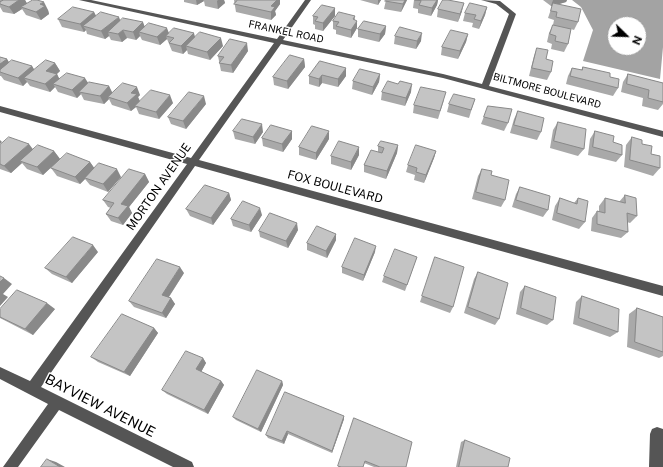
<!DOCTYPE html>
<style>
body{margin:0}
#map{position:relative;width:663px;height:467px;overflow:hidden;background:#fff;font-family:"Public Sans",sans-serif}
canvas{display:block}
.north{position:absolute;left:607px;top:16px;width:40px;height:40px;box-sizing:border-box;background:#fff;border:1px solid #999;border-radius:50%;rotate:113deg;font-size:11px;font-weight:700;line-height:16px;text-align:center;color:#000}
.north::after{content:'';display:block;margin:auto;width:14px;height:18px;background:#000;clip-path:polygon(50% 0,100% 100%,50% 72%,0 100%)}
</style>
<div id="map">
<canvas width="663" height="467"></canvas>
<div class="north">N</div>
</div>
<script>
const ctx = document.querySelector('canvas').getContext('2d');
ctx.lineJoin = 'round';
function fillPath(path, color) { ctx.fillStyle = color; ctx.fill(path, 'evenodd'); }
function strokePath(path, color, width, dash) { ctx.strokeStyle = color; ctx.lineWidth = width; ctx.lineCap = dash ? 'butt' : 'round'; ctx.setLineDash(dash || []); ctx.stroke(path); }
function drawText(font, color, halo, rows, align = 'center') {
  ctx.font = font + ' "Public Sans",sans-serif'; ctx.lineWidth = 3; ctx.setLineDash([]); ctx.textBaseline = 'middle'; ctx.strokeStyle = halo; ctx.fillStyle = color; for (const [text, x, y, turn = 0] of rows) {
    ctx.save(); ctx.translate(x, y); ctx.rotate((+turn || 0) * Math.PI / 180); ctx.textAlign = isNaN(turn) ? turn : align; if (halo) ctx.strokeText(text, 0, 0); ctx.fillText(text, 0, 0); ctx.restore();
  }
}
fillPath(new Path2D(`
 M572,0h91v47l-3,32 -77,-18 10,-31 -12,-23zM615,24h24v24h-24z`), '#a3a3a3');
fillPath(new Path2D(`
 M79,0h12l186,39 28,-39h6l-28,40 160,34 39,10 27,-70 -13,-10 -15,-4 19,1 16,13 -27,72 174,45v6l-220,-59 -162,-34 -82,116 464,126v10l-468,-130 -154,221 151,75 2,5h-21l-114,-57 -41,57h-15l45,-63 -48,-25v-12l30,14 157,-217 -187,-52v-6l191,52 83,-115z
 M657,427l6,2v38h-14l1,-33 2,-5z`), '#555');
fillPath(new Path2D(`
 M0,0h25l2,4 21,6 1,4 -8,6 -15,-5 -4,-6 -8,5 -11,-2 -3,-5z
 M184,0h40l1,3 -7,6 -13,-3 -1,-5 -7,4 -13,-3z
 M234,0h46v4l-5,7 1,4 -5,5 -35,-8z
 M360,0h21l-3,5z
 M386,0h21l-6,12 -17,-3z
 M414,0h24l-1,5 -6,11 -13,-3v-4l-5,-1z
 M543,0h24l-1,2 -8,2 20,18 -4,8 -3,-1 -3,15 -4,8 -13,-3 1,-5 -5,-2 2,-9 4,-8 1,-5 -6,-2 4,-12h-1z
 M487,7l-2,8 -6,14 -7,-2 1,-4 -10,-2 2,-8z
 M438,9l24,2 -4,11 -21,-5z
 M94,12l2,4 24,5 49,12 26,4 28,9 -13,14 -22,-6 -1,-4 -4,4 -11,-3 -5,-12 -7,6 -18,-5 -2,-4 -4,4 -9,-2 -5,4 -11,-2 -2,-4 -4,3 -18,-5 -1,-4 -2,2 -22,-5 -4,-8z
 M313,16h22l-12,15 -8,-2v-4l-2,-1z
 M355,16v4l2,8 -6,10 -15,-4v-4l-3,-1v-8z
 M386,26l-1,8 -6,8 -21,-5v-8z
 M468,34l-2,8 -8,17 -17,-4 1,-8z
 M395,36l26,5 -5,8 -22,-5z
 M537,48l9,11 5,13 -4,8 -18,-4 5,-20z
 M248,51l-15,22 -12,-2 -3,-15z
 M0,57l7,2 2,4 23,3 2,4 21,-7 5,8 -3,3 2,5 50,7 3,7 28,2 -2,2 2,4 33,2 -14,16 -20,-5 -3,-7 -5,4 -19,-6 -3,-6 -5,5 -20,-4 -3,-6 -4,4 -19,-6 -3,-5 -5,5 -20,-6 -3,-4 -4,4 -19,-6 -3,-4h-1z
 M304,59l1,8 -17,22 -14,-4 -1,-8z
 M320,61l26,15 -8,11 -16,-4 -3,4 -10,-3v-8z
 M583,67l35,21 -5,8 -47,-12 2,-8 4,-8 9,2z
 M380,74l-1,8 -7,13 -20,-6 1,-8z
 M628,74l35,9v21l-5,6 -16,-4 1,-8 -22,-6 2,-10z
 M398,84l13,8 -6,14 -24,-6 1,-8z
 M475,99l-6,19 -22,-6 2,-8z
 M444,100l-6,19 -25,-6 1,-8z
 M206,104l-20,25 -15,-5 -3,-7z
 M488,106l20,17 -4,8 -23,-7z
 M518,111l23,21 -4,8 -27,-7 4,-14z
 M558,122l26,27 -6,7 -28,-8 3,-18z
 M233,131l30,1 -8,12 -20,-5z
 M292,131v8l-9,13 -20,-6 -1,-8z
 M595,131l18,11 9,13 -6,7 -28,-7 2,-16z
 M632,137l10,7 9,10 9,14 -7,8 -29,-9 2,-22z
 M329,139l-13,21 -17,-5v-8z
 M0,145l33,5 21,1 6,8 -17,16 -16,-6 -5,-6 -11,10 -11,-4z
 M398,145l-1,8 -11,26 -22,-7v-7l14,-13v-6z
 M436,151l-2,7 -10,25 -10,-3 1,-5 -9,-3 2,-7z
 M359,155l-8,15 -20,-6v-8z
 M90,162l4,6 27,9 -13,15 -18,-7 -5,-6 -5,5 -23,-8 -6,-8z
 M482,169l9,6 14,25 -4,7 -29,-8 6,-23z
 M145,174l4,8 -20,25 3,6 -9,12 -12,-4 -5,-7 5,-6 -3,-1 -5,-7z
 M520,187l28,23 -5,7 -31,-10 4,-13z
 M229,193l2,7 -18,25 -23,-9 -4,-7z
 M625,195l12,21 -7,7 -3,-1 1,10 -7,6 -30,-7 1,-13 5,-7h2v-5l6,-8 14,4z
 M560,198l14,5 4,-5 7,24 -6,7 -27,-9 3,-14z
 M262,215l-11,17 -18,-6 -2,-7z
 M298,230l-10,18 -28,-11 -1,-6z
 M336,234v6l-9,18 -20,-8v-7z
 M98,252l-26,31 -20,-9 -7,-6z
 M375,252l-12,29 -21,-8v-6z
 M417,257l-12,34 -23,-9 2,-6z
 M435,257l18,50 -3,6 -30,-11z
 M478,272l21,47 -4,6 -31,-12 10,-34z
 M184,273l-15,24 2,1 4,6 -9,14 -32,-11 -5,-6z
 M525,286l28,34 -6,5 -31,-11 4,-22z
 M582,296l36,36 -8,5 -37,-13 3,-22z
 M637,308l26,9v39l-4,2 -32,-11 2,-33z
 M0,309h55l-22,26 -33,-17z
 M154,328l4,5 -28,43 -32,-14 -7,-5z
 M203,358l3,5 -5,9 20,9 3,4 -16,29 -41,-20 -5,-4z
 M282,381l1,4 -22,47 -25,-12 -3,-3z
 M344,416v3l-12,34 -44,-19 -4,10 -16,-6 -2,-3z
 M354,418l52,49h-32l-10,-4 -1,4h-25z
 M465,440l43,27h-52l5,-25z`), '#a9a9a9');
fillPath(new Path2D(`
 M19,0h6l3,5 -7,2 1,2 -8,5 -5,-7z
 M196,0h7l1,1 -7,4z
 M218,0h6l1,3 -7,6 -1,-8z
 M277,0h3v4l-5,7 1,4 -5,5v-14z
 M378,0h3l-3,5z
 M405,0h2l-6,12 2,-8z
 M437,0h1l-1,5 -6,11 1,-8z
 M553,0h14l-1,2 -13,4v-3l-1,3h-1z
 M44,2l4,8 1,4 -8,6 -5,-8 4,-8z
 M464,3l-2,8 -4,11 2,-8z
 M487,7l-2,8 -6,14 2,-8z
 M335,8v8l-12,15v-8z
 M94,12l4,8 -15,6 3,4 -2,2 -4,-8z
 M119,17l3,8 -14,7 1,4 -4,3 -4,-8z
 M357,21v7l-6,10v-8z
 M143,22l3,8 -7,2 1,4 -4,4 -3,-8z
 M386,26l-1,8 -6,8 1,-8z
 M167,28l3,8h-4l1,3 -7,6 -3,-8z
 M123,30l4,8 -5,4 -4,-8z
 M194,33l2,8 -10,5 1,4 -4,4 -2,-8z
 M422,33l-1,8 -5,8 1,-8z
 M468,34l-2,8 -8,17 2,-8z
 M221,38l2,8 -13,14 -3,-8z
 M247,43l1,8 -15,22 -2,-8z
 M7,59l5,8 -12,5v-8z
 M304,59l1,8 -17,22 -1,-8z
 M55,63l5,8 -9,8 -5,-8z
 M32,66l5,8 -13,4 3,4 -4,4 -5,-8z
 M346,68v8l-8,11v-8z
 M57,74l4,8 -8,2 2,3 -5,5 -5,-8z
 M380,74l-1,8 -7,13 1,-8z
 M322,75v8l-3,4v-8z
 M85,78l5,8 -11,6 2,2 -4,4 -5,-8z
 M412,84l-1,8 -6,14 1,-8z
 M109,86l4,8 -5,3 1,2 -5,5 -4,-8z
 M137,87l3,8 -2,2 2,5 -5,4 1,1 -5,4 -4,-8 4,-10z
 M170,95l3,8 -14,16 -3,-7z
 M204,96l2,8 -20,25 -3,-8z
 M262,124l1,8 -8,12 -2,-7z
 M292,131v8l-9,13 -1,-8z
 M329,131v8l-13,21v-7z
 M0,140l2,2 -2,2z
 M29,144l6,8 -15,9 2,2 -11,10 -7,-7z
 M398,145l-1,8 -11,26 1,-8z
 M359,147v8l-8,15v-8z
 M54,151l6,8 -17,16 -6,-8z
 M436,151l-2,7 -10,25 2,-8z
 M90,162l5,7 -10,9v1l-5,5 -5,-7z
 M117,169l4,8 -13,15 -5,-8z
 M145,174l4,8 -20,25 3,6 -9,12 -5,-7 3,-14z
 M229,193l2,7 -18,25 -2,-7z
 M260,208l2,7 -11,17 -2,-7z
 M297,223l1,7 -10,18 -2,-7z
 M336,234v6l-9,18 -1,-7z
 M93,245l5,7 -26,31 -6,-6z
 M376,246l-1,6 -12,29 1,-6z
 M180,267l4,6 -18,28 -4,-6z
 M4,278l8,6 -9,10 5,3 -8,9v-24z
 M171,298l4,6 -9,14 -4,-5z
 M47,303l8,6 -22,26 -8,-6z
 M154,328l4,5 -28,43 -6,-4z
 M203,358l3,5 -6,11 -4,-5z
 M221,381l3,4 -16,29 -4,-4z
 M282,381l1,4 -22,47 -3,-3z
 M344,416v3l-12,34v-2z
 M287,431l1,3 -4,10 -2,-3z
 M47,459l9,3 9,5h-5z`), '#898989');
const building = new Path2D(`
 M4,0h15l-10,7 -9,-3v-2z
 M33,0h4l7,2 -4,2 5,2 -9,6 -15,-5z
 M238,0h39l-6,6 4,1 -4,5 -37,-8z
 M386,0h19l-2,4 -18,-3z
 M415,0h22l-5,8 -13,-3 2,-4z
 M443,0h5l16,3 -4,11 -22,-5z
 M470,3l17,4 -6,14 -7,-2 2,-4 -11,-2z
 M553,3l28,6 -3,13 -22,-5 1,-5 -6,-1z
 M322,5l13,3 -12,15 -8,-2 3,-4 -5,-1z
 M73,7l21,5 -14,12 -22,-5z
 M101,12l18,5 -18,14 -18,-5z
 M339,12l16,4 -2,3 4,2 -6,9 -15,-4 3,-4 -6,-1z
 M123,18l20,4 -10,10 -10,-2 -5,4 -10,-2z
 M364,21l22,5 -6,8 -22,-5z
 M149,23l18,5 -10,9 -18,-5z
 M553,25l18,4 -3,15 -13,-3 1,-5 -6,-2z
 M400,27l22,6 -5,8 -22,-5z
 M174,28l20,5 -13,13 -12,-3 5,-5 -8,-2z
 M451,30l17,4 -8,17 -18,-4z
 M200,32l21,6 -14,14 -21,-6z
 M230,39l17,4 -16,22 -12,-2 5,-6 -6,-1z
 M537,48l11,2 -2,9 7,2 -2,11 -19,-4z
 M290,55l14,4 -17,22 -14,-4z
 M0,57l7,2 -7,5z
 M12,60l20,6 -14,12 -18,-6v-2z
 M46,60l9,3 -9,8 11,3 -12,10 -21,-6z
 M320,61l26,7 -8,11 -16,-4 -3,4 -10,-3z
 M583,67l27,6v4l9,2 -1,9 -48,-12 2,-8 10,2z
 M360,69l20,5 -7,13 -20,-6z
 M67,73l18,5 -13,12 -19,-6z
 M628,74l35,9v19l-15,-4 1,-8 -22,-6z
 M388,81l10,3 2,-3 12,3 -6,14 -24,-6z
 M89,82l20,4 -9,10 -21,-4z
 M123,83l14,4 -6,6 6,1 -10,9 -19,-6z
 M421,87l25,5 -6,19 -26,-6z
 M151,90l19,5 -14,17 -21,-6z
 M189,92l15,4 -21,25 -15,-4z
 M454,94l21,5 -4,11 -22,-6z
 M488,106l24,3 -4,14 -24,-6z
 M518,111l26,7 -3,14 -27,-7z
 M242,119l20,5 -9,13 -20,-6z
 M558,122l28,7 -2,20 -30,-8z
 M271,125l21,6 -10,13 -20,-6z
 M312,126l17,5 -13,22 -17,-6z
 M595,131l19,5 -1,6 9,3v10l-29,-8z
 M9,137l20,7 -25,22 -4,-2v-19z
 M632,137l10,3v4l10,2 -1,8 9,2v12l-30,-8z
 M339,141l20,6 -8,15 -20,-6z
 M381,141l17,4 -11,26 -23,-6 7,-15 11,3 2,-5 -6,-2z
 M38,145l16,6 -17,16 -17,-6z
 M416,145l20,6 -10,24 -10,-3 1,-4 -9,-3z
 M67,153l23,9 -15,15 -24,-9z
 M99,163l18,6 -14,15 -18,-6z
 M129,169l16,5 -24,30 7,2 -10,12 -12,-4 8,-11 -11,-3z
 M482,169l10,2 -1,4 18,5 -4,20 -29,-8z
 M205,185l24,8 -18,25 -25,-9z
 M520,187l30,9 -2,14 -32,-10z
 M625,195l11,3 1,18 -10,-3 1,19 -31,-8v-13l8,2v-15l20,5z
 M560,198l17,6 1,-6 10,3 -3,21 -28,-9z
 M243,201l17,7 -11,17 -18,-6z
 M270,213l27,10 -11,18 -27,-10z
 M317,226l19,8 -10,17 -19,-8z
 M73,237l20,8 -27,32 -21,-9z
 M355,238l21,8 -12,29 -22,-8z
 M395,249l22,8 -10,28 -23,-9z
 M435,257l29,10 -11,40 -31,-11z
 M157,259l23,8 -18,28 9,3 -9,15 -33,-12z
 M478,272l30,11 -9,36 -31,-12z
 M0,276l4,2 -4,4z
 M525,286l31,11 -3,23 -32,-12z
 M17,290l30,13 -22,26 -25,-12v-8z
 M582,296l37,13 -1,23 -39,-14z
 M637,308l26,9v35l-28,-10z
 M122,314l32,14 -30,44 -33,-15z
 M186,351l17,7 -7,11 25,12 -17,29 -42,-20z
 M257,370l25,11 -24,48 -25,-12z
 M285,392l59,24 -12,35 -45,-20 -5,10 -16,-6z
 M354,418l58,24 -6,25h-26l-15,-6 -2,6h-22l-3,-1z
 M465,440l45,18 -2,9h-49z
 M47,459l13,8h-19z`);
fillPath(building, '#c4c4c4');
strokePath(building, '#898989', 1);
drawText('10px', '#000', '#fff', [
 ["FRANKEL ROAD",286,32,12],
 ["BILTMORE BOULEVARD",547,91,15]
]);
drawText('12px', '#000', '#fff', [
 ["MORTON AVENUE",159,187,-55],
 ["FOX BOULEVARD",335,187,15]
]);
drawText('14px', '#000', '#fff', [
 ["BAYVIEW AVENUE",100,406,27]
]);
</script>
